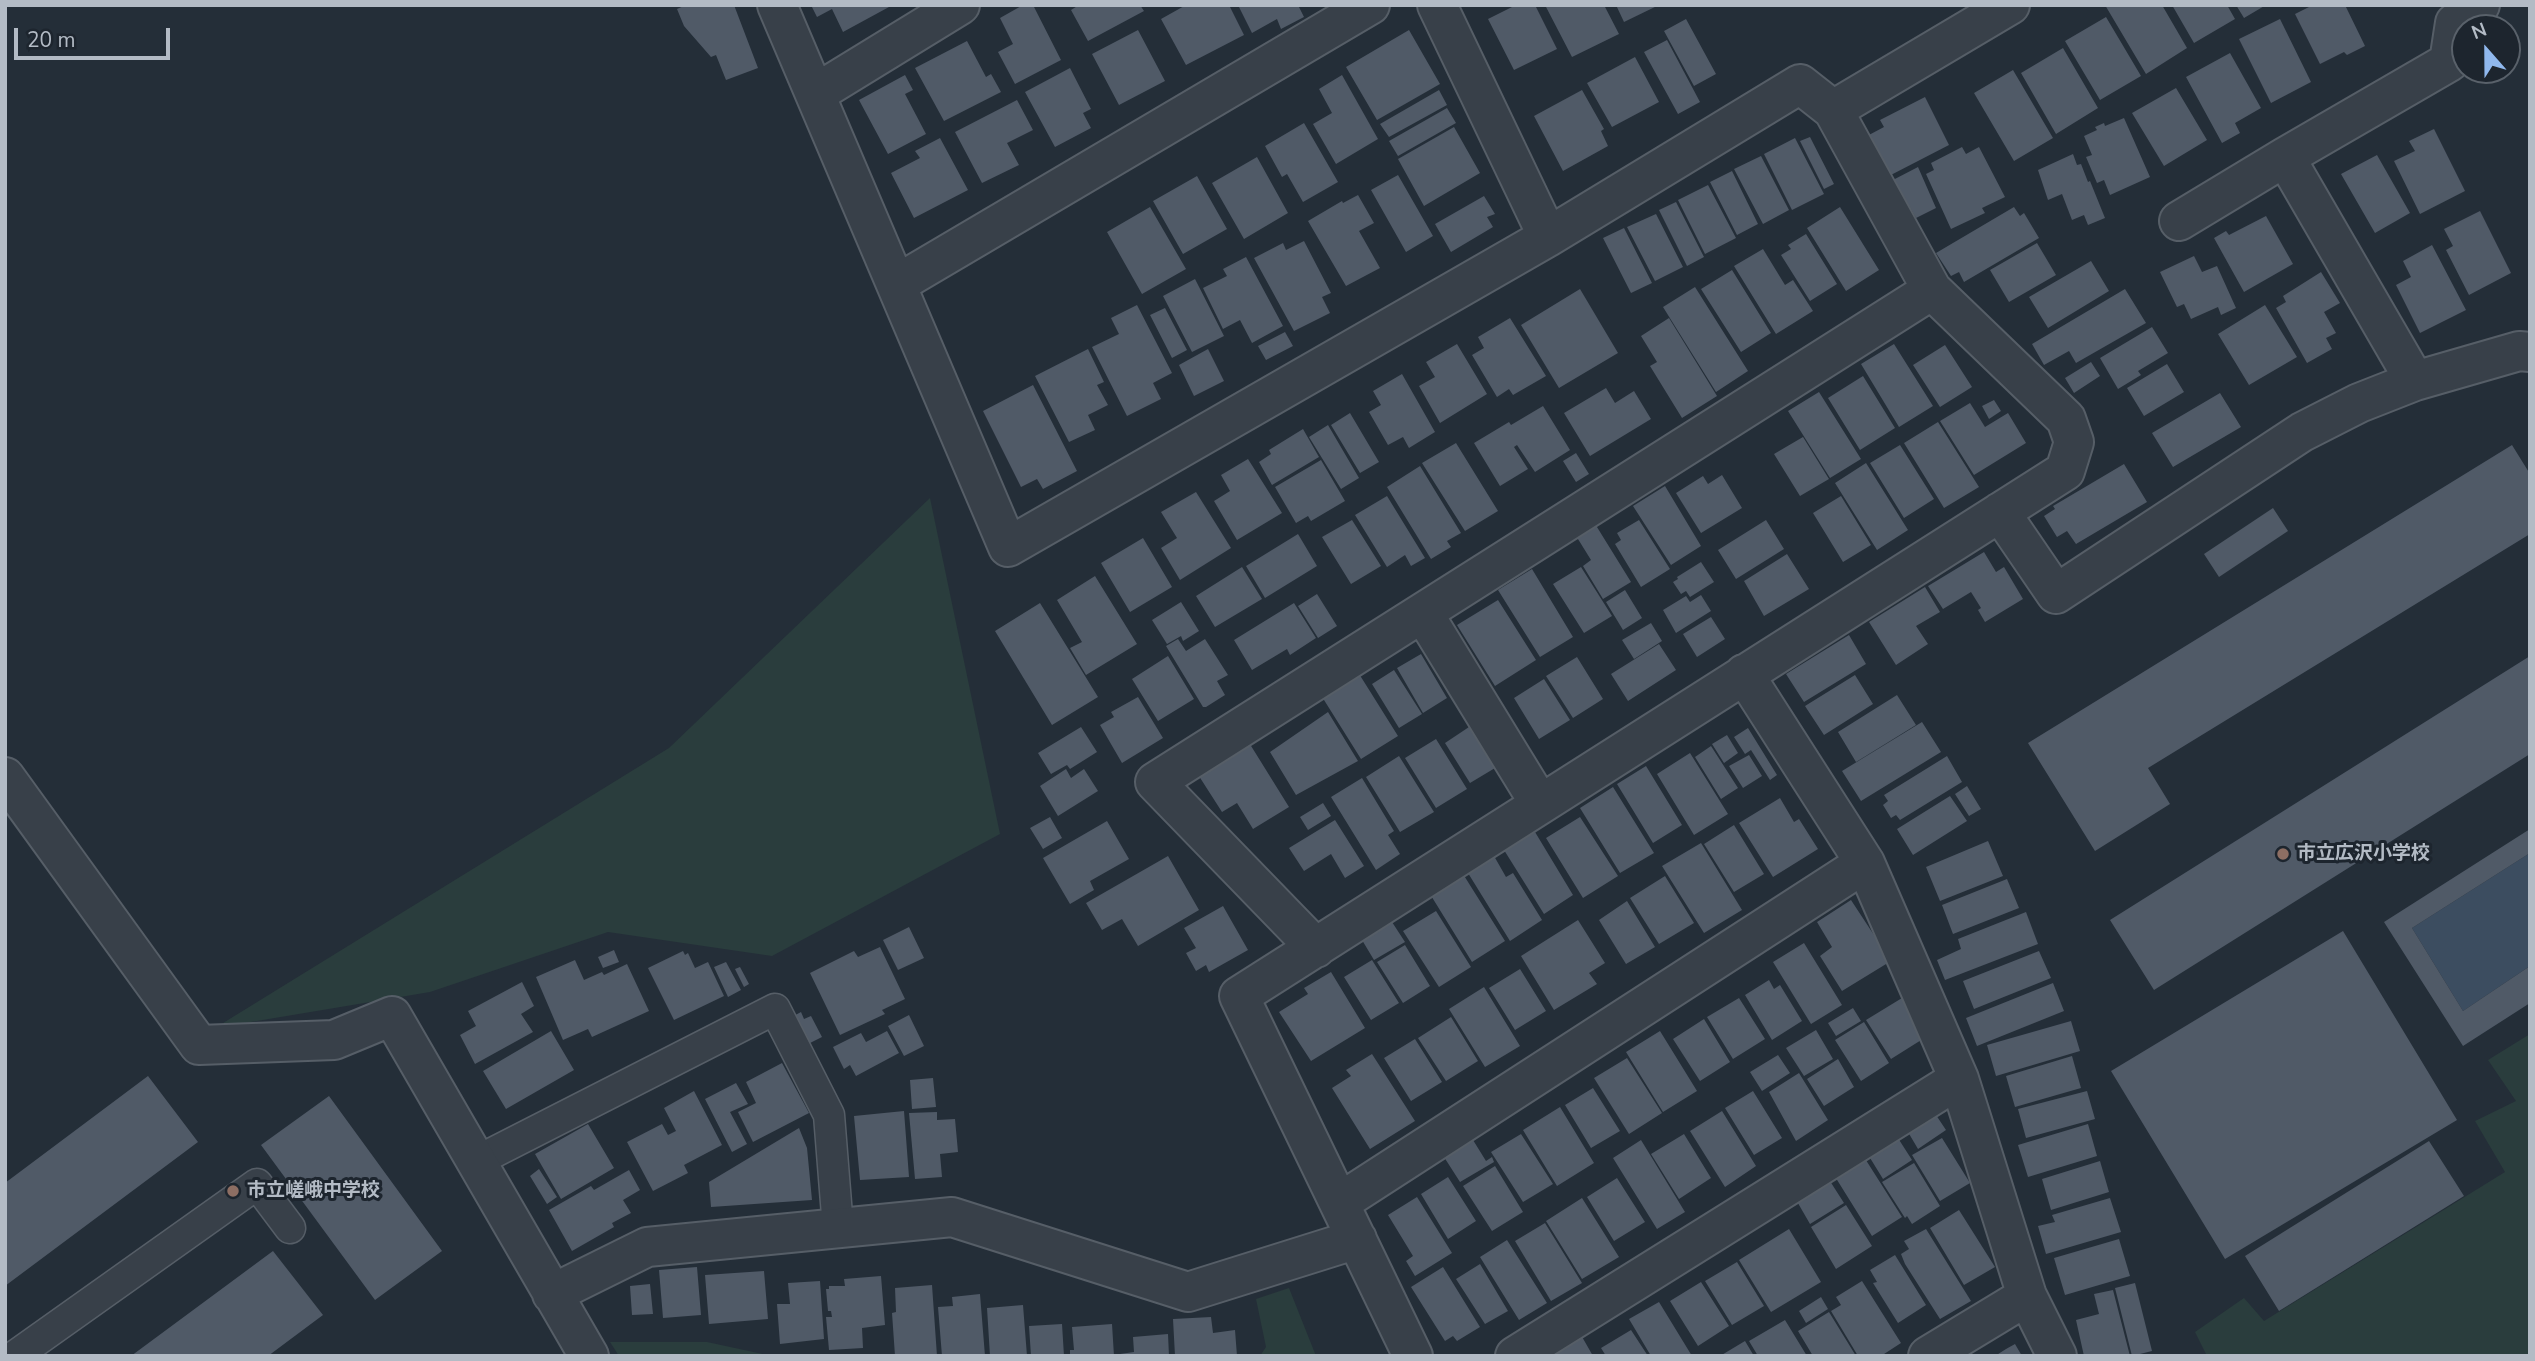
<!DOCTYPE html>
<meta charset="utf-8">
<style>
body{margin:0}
#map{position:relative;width:2535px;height:1361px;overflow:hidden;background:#242e38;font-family:"Nunito Sans",sans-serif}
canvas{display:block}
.frame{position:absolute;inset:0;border:7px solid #b3bbc5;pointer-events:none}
.north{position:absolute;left:2451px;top:14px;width:70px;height:70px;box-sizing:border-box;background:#1d252e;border:2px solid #59616a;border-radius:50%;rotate:339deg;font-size:19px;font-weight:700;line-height:28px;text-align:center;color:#b3bbc5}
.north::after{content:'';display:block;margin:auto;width:24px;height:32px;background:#90b8ed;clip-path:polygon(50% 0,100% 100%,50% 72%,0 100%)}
.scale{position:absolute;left:14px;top:28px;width:156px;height:32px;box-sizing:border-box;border:4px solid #b3bbc5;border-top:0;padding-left:9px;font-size:21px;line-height:24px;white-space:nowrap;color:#b3bbc5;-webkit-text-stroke:5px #1d252e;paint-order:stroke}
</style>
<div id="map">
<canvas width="2535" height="1361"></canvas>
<div class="frame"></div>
<div class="north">N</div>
<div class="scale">20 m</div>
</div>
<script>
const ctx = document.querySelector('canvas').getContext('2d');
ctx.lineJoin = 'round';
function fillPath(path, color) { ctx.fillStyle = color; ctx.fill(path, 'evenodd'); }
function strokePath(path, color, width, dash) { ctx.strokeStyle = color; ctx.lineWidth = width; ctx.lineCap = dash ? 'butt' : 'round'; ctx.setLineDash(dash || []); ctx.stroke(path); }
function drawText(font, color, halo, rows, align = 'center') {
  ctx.font = font + ' "Nunito Sans","Noto Sans JP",sans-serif'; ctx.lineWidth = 6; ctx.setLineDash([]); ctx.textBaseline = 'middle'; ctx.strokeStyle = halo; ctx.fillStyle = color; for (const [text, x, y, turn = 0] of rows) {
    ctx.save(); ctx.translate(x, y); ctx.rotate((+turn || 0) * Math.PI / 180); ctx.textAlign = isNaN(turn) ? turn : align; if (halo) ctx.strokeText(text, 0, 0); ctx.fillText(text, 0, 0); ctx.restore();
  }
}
fillPath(new Path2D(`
 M930,498l70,336 -228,122 -164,-24 -178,60 -215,36 454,-280z
 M2530,1034v322h-323l-12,-24 49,-34 20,23 241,-149 -30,-51 41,-20 -28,-41z
 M1289,1288l27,68h-56l6,-9 -10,-48z
 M610,1342h97l65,14h-153z`), '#2a3d3d');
fillPath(new Path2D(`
 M2530,853v113l-67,45 -51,-83z`), '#3c4d60');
fillPath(new Path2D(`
 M686,5h48l24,63 -32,12 -10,-25 -5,2 -27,-31 -7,-17z
 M811,5h77l1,2 -46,25 -11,-23 -15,8z
 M1023,5h10l28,55 -46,24 -17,-32 15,-8 -13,-26z
 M1079,5h61l4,6 -56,30 -17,-31z
 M1186,5h43l15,30 -58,30 -25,-46z
 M1238,5h60l6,12 -23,12 -4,-10 -25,14z
 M1516,5h19l22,44 -43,21 -26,-51z
 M1545,5h59l15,29 -47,23z
 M1616,5h43l-35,17z
 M2105,5h57l25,43 -41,26z
 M2172,5h55l8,14 -41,24z
 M2236,5h30l-22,13z
 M2313,5h32l20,41 -18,9 -3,-3 -24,12 -25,-50z
 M2106,17l35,59 -41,24 -35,-59z
 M1686,19l30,55 -22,12 -30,-55z
 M2280,19l31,63 -40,21 -32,-64z
 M1138,30l27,51 -46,24 -27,-51z
 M1409,30l31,54 -63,36 -31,-53z
 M1667,40l33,62 -22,12 -34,-62z
 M967,41l19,36 5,-3 10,18 -57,29 -29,-53z
 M2063,48l35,60 -42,26 -35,-61z
 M2230,53l31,55 -26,15 5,10 -18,10 -36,-66z
 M1635,57l24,45 -47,25 -25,-44z
 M1070,68l21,41 -8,4 8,15 -36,19 -30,-55z
 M2013,70l40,68 -39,23 -40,-68z
 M905,75l8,15 -8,4 21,40 -38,20 -29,-54z
 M1342,75l36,64 -42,25 -23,-40 19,-11 -13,-24z
 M2176,88l31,52 -43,26 -32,-53z
 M1439,90l8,15 -58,32 -9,-13z
 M1582,90l22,39 -3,2 7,15 -45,25 -29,-55z
 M1925,97l24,48 -62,32 -20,-41 17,-9 -4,-7z
 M1017,100l16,30 -26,13 12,22 -37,18 -27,-51z
 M1447,108l9,15 -58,33 -9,-15z
 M2124,118l26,59 -40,18 -6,-15 -7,3 -11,-26 6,-2 -8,-19 13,-6 -2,-3 9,-4 1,3z
 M1304,123l34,59 -35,20 -16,-28 -5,3 -17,-31z
 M1454,127l26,46 -56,33 -26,-47z
 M2434,129l31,62 -45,23 -26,-53 21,-10 -6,-10z
 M1810,137l24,47 -10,5 -24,-48z
 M940,138l28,52 -54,28 -23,-45 29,-15 -5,-7z
 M1795,138l29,56 -32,16 -28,-56z
 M1962,147l4,7 13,-7 26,50 -23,11 3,5 -34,16 -25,-55 8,-4 -3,-7z
 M2073,154l4,11 4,-1 7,18 2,-1 15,37 -17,7 -4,-10 -12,5 -10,-26 -14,6 -10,-30z
 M2377,155l33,58 -35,20 -34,-59z
 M1761,156l28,54 -26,14 -29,-55z
 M1257,157l31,56 -44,26 -32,-56z
 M1918,167l18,41 -20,10 -7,-12 -5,3 -13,-28z
 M1732,171l26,53 -21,11 -27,-53z
 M1398,175l35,61 -27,16 -35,-62z
 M1197,176l30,53 -44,25 -30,-53z
 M1708,185l28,53 -31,16 -27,-54z
 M1358,195l16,28 -15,8 21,37 -34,18 -38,-65 34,-20 1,2z
 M1484,196l11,18 -8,3 6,10 -42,25 -16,-28z
 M1676,202l28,55 -17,9 -28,-56z
 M1150,207l36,62 -44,25 -35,-62z
 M1840,207l39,63 -33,21 -39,-63z
 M2014,207l6,9 4,-3 15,25 -75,44 -5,-10 -8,4 -15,-23z
 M2480,211l31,62 -42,22 -23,-45 7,-4 -9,-17z
 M1656,214l27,53 -28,14 -28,-54z
 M2266,216l27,48 -49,28 -30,-54 12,-7 3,4z
 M1624,228l28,55 -21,10 -28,-55z
 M1806,234l31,50 -27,17 -29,-46 10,-6 -3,-4z
 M1304,241l27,52 -9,4 8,16 -36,18 -40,-73 29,-15 3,7z
 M2037,243l19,32 -47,27 -19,-32z
 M2432,245l34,65 -46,23 -24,-48 15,-8 -8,-16z
 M1763,249l22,36 8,-5 20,31 -37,23 -42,-68z
 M2194,256l8,16 15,-6 19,42 -15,7 -3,-8 -27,12 -7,-15 -7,3 -17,-35z
 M1246,257l37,69 -31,17 -12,-23 -17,9 -20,-41 24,-12 -4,-7z
 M2091,261l18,30 -61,37 -19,-31z
 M1732,270l39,63 -30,19 -40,-63z
 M2321,272l19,31 -16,9 12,21 -10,5 6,11 -25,14 -31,-55 10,-6 -3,-6z
 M1195,279l29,57 -32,16 -29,-56z
 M1695,287l53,84 -32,21 -53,-85z
 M1580,289l38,64 -59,35 -38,-63z
 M2125,289l21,34 -70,40 -7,-12 -25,14 -12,-21z
 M1137,305l35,68 -19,10 8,16 -34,17 -35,-69 27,-13 -8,-16z
 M2265,305l32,52 -48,28 -31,-51z
 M1165,308l22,42 -15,8 -22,-43z
 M1510,318l36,58 -33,19 -4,-6 -12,8 -25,-42 12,-7 -6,-11z
 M1669,318l48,78 -35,22 -32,-52 7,-4 -16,-26z
 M2152,327l16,26 -30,18 3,4 -23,14 -18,-31z
 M1285,332l8,14 -27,14 -8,-14z
 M1457,344l30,50 -47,29 -21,-37 16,-9 -9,-15z
 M1894,344l39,62 -34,21 -38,-63z
 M1945,345l27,42 -32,20 -27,-42z
 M1088,349l16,33 -7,3 11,20 -20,10 7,15 -26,12 -34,-66z
 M1208,349l16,32 -30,15 -15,-31z
 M2091,362l9,14 -26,17 -9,-15z
 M2167,364l17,28 -40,24 -17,-28z
 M1402,374l33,58 -26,16 -6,-11 -15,8 -19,-33 12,-7 -8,-14z
 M1863,376l32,52 -35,22 -32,-52z
 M1033,385l44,86 -34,18 -6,-10 -16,8 -38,-76z
 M1606,388l9,15 19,-12 17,28 -61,37 -26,-43z
 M1819,392l42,67 -31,19 -42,-67z
 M2220,393l21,34 -68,40 -21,-34z
 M1994,400l7,11 -12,8 -7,-13z
 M1970,403l15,24 23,-14 18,30 -52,32 -34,-54z
 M1543,406l27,44 -35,22 -18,-27 -3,2 14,22 -28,17 -26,-43 35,-21 2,3z
 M1350,413l29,49 -19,11 -29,-48z
 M1938,422l41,65 -35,21 -40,-65z
 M1328,425l31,53 -18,11 -32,-52z
 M1303,429l16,28 -47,28 -13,-23 12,-8 -2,-4z
 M1803,437l26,42 -29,17 -26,-42z
 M1456,443l42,68 -33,20 -43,-68z
 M1900,445l34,54 -30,19 -34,-55z
 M2512,445l18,29v60l-382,234 22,36 -75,47 -67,-108z
 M1576,453l13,21 -13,8 -13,-21z
 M1248,459l34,54 -45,27 -23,-39 16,-10 -9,-16z
 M1321,460l24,41 -34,20 -3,-5 -12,7 -21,-36z
 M1866,463l42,67 -31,20 -42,-67z
 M2124,464l23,38 -71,42 -9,-13 -10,6 -13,-21 11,-7 -2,-3z
 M1420,466l41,67 -14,8 4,6 -20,12 -44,-72z
 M1722,475l20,33 -41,25 -25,-40 27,-17 5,8z
 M1665,486l36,60 -30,19 -38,-59z
 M1196,492l35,56 -51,32 -19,-32 16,-10 -16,-26z
 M1387,496l38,62 -14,8 -6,-11 -18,12 -32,-52z
 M1841,496l30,49 -28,17 -30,-49z
 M2273,508l15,23 -69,46 -15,-23z
 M1592,519l39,63 -28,17 -20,-33 8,-6 -18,-29z
 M1352,520l29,46 -30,18 -29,-47z
 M1639,520l31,49 -29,18 -26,-43 6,-4 -4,-7z
 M1766,520l18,29 -48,30 -18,-29z
 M1298,534l19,32 -52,32 -19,-32z
 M1143,538l29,49 -42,25 -29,-49z
 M1984,552l12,20 8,-5 19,32 -38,23 -7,-12 3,-2 -10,-16 -28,17 -15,-23z
 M1787,554l22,35 -45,27 -20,-35z
 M1701,562l13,20 -24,15 -4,-6 -5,3 -8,-12 5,-3 -1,-2z
 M1242,567l20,32 -47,28 -19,-31z
 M1581,567l31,49 -28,17 -31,-49z
 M1532,569l41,68 -33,20 -42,-67z
 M1095,576l42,68 -51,31 -16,-27 12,-6 -25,-42z
 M1925,587l15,25 -24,14 12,18 -32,21 -27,-43z
 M1625,590l17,28 -19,12 -17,-28z
 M1317,594l20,32 -19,12 -20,-32z
 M1701,595l10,16 -35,22 -13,-23 23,-14 4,6z
 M1498,600l38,60 -41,26 -38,-61z
 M1181,602l18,29 -16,10 -2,-5 -14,8 -15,-24z
 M1040,603l58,94 -46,28 -57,-94z
 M1294,603l22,35 -26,17 -3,-6 -35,21 -18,-30z
 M1711,617l14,22 -28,18 -14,-23z
 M1651,623l11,18 -28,18 -12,-19z
 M1849,635l17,29 -62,38 -18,-28z
 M1178,639l8,12 19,-12 23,36 -11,6 8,14 -19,12h-3l-37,-61z
 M1659,644l17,26 -48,31 -17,-27z
 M1421,654l26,44 -24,15 -26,-45z
 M1168,656l26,43 -36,22 -26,-42z
 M2530,656v98l-376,236 -44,-70z
 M1577,657l26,42 -30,19 -27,-42z
 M1356,669l42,67 -37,23 -42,-67z
 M1394,670l28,44 -23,14 -27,-44z
 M1855,675l18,29 -49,31 -19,-29z
 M1544,679l26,41 -31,19 -25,-41z
 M1897,695l19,30 -60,37 -18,-30z
 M1138,697l25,41 -41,25 -22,-38 14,-8 -3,-5z
 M1328,712l30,49 -62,34 -26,-43z
 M1922,722l19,30 -80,49 -19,-30z
 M1081,727l16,25 -27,17 -3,-4 -16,9 -13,-21z
 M1469,727l26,41 -25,15 -25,-40z
 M1748,728l29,47 -7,5 -19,-30 -6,4 -11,-17z
 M1727,735l11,18 -14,10 -12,-19z
 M1436,739l31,50 -31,19 -31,-50z
 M1248,741l41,66 -36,22 -16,-26 -15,9 -25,-39z
 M1711,746l27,42 -17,11 -26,-42z
 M1690,753l38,61 -34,21 -37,-61z
 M1749,755l13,21 -19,12 -14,-22z
 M1399,756l35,56 -34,20 -34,-55z
 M1947,756l15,26 -62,38 -4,-5 -5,3 -8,-13 5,-4 -4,-6z
 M1646,766l36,59 -29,18 -36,-59z
 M1066,769l5,9 13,-9 14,22 -40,25 -18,-30z
 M1362,778l32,53 -6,4 12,19 -24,16 -45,-73z
 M1967,786l14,23 -12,7 -14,-22z
 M1613,787l41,66 -34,20 -40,-65z
 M1950,796l17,25 -54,34 -16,-26z
 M1780,798l14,24 5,-3 19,30 -45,28 -34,-54z
 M1323,803l8,13 -23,14 -8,-13z
 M1050,817l12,21 -19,11 -13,-21z
 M1580,817l38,59 -35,22 -37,-60z
 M1335,820l29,46 -19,12 -14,-24 -27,17 -15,-23z
 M1107,821l22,38 -39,22 4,9 -24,14 -27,-46z
 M1734,825l30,49 -30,18 -30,-48z
 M2530,829v24l-118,75 51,83 67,-45v37l-67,43 -79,-124z
 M1535,832l38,63 -29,19 -40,-64z
 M1988,841l15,35 -63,25 -14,-34z
 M1701,843l41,67 -38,23 -42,-67z
 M1168,856l31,54 -61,36 -16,-27 -20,11 -16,-27z
 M1494,856l12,21 7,-4 29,47 -32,21 -42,-68z
 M1463,874l42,67 -33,21 -42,-68z
 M1665,876l29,47 -35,21 -29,-46z
 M2007,879l12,29 -66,26 -11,-29z
 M1851,900l40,61 -49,30 -22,-35 12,-9 -15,-25z
 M1627,901l28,46 -29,17 -27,-44z
 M1223,906l25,44 -39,22 -3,-7 -10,6 -10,-18 10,-5 -12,-20z
 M1436,911l35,56 -32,20 -36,-56z
 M2026,912l12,32 -93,36 -8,-20 24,-11 -3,-10z
 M1578,920l27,43 -16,10 8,11 -43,26 -33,-54z
 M1392,922l13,20 -31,18 -12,-20z
 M909,927l15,31 -26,12 -15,-30z
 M2343,931l114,189 -232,139 -114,-188z
 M1804,943l38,62 -31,19 -38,-62z
 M1405,945l25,41 -27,17 -26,-41z
 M880,947l25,52 -23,11 3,4 -45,21 -30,-62 44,-22 4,6z
 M614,950l5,12 -16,6 -5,-11z
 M683,951l2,4 3,-2 7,15 13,-6 16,34 -50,24 -26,-52z
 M2039,951l12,27 -77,31 -11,-28z
 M575,960l9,20 18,-8 2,3 23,-11 22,47 -57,26 -4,-8 -25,11 -27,-63z
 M1372,960l27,43 -28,17 -27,-43z
 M726,962l15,28 -13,7 -14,-30z
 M740,967l9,17 -5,3 -9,-18z
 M1520,969l26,42 -31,19 -26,-42z
 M1331,972l34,56 -54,33 -32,-49 29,-18 -4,-6z
 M1769,980l5,9 6,-4 22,36 -30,19 -27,-45z
 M522,982l12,24 -13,8 12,18 -58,32 -15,-29 16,-9 -8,-15z
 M2053,983l11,28 -87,35 -11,-28z
 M1484,987l36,59 -35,21 -36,-58z
 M1739,998l26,41 -32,20 -26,-42z
 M1902,998l24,39 -35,22 -25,-39z
 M1853,1008l8,13 -25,15 -8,-13z
 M801,1012l3,7 7,-3 11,21 -20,10 -14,-28z
 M909,1015l15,31 -20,10 -16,-30z
 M1451,1017l27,44 -32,20 -28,-43z
 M1704,1019l26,43 -30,19 -27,-42z
 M2071,1021l9,30 -84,25 -9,-31z
 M1864,1022l25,41 -28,18 -26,-41z
 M1816,1030l17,29 -29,17 -18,-28z
 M551,1031l23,39 -68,39 -23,-38z
 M887,1031l12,22 -43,23 -6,-11 -6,4 -11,-22 28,-14 5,9z
 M1660,1031l37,60 -34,21 -37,-60z
 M1415,1039l27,43 -31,19 -27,-43z
 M1372,1054l43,67 -45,28 -38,-61 19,-12 -5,-6z
 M1778,1055l12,18 -28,18 -12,-19z
 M2072,1056l9,32 -66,19 -9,-31z
 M1627,1058l35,55 -33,21 -35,-56z
 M1838,1059l16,28 -30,19 -17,-27z
 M782,1063l27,50 -56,29 -15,-30 18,-9 -10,-21z
 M1799,1073l29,47 -32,21 -27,-49z
 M148,1076l50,66 -193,144v-103z
 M933,1078l3,29 -24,2 -2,-29z
 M736,1083l12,21 -18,8 17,32 -15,8 -27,-53z
 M1593,1088l27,43 -29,17 -26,-43z
 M694,1091l28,54 -38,20 4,8 -35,18 -26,-49 35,-18 6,11 8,-4 -12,-23z
 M1753,1091l29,47 -28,17 -29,-47z
 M2087,1091l8,28 -69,19 -8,-29z
 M329,1096l113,155 -67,49 -114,-155z
 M1560,1107l34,56 -37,23 -34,-56z
 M904,1111l5,66 -49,3 -6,-64z
 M1722,1111l34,55 -31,21 -35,-56z
 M937,1112v8l18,-1 3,33 -18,2 2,23 -27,2 -6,-66z
 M1936,1115l10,15 -28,19 -10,-17z
 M588,1124l26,44 -53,31 -26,-45z
 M2088,1124l9,32 -69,21 -10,-32z
 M799,1128l8,20 5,52 -101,7 -2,-25z
 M1521,1134l32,50 -30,18 -32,-50z
 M1684,1134l27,44 -32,21 -28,-45z
 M1896,1135l16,25 -29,19 -16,-26z
 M1942,1138l28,45 -30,18 -28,-46z
 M1473,1140l13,21 6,-4 2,5 -34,20 -16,-25z
 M1641,1140l44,72 -28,17 -44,-71z
 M2429,1141l35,55 -185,115 -34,-55z
 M1864,1157l38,60 -30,19 -38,-61z
 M2100,1161l9,31 -58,18 -9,-31z
 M1914,1163l26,43 -28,18 -5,-8 -2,2 -23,-36z
 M1495,1166l28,46 -31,19 -29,-45z
 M539,1169l18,28 -10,7 -17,-28z
 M629,1170l11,20 -17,10 8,13 -19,10 2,4 -42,24 -23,-41 42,-24 3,4z
 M1448,1177l28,44 -28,18 -27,-45z
 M1617,1178l28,44 -31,19 -27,-44z
 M1828,1178l16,25 -34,21 -15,-26z
 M1417,1197l35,56 -37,23 -9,-15 7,-5 -25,-41z
 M1582,1198l37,59 -37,22 -36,-58z
 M2110,1198l11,34 -75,22 -8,-28 17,-4 -3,-7z
 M1846,1205l26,41 -36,23 -25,-42z
 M1959,1210l36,57 -31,18 -34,-57z
 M1545,1223l37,60 -31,18 -36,-60z
 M1789,1229l32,53 -50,30 -32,-52z
 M1926,1229l45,72 -31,18 -35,-55 -4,-10 8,-5 -5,-8z
 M2119,1239l11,37 -65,19 -11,-37z
 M1507,1240l40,63 -28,17 -39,-63z
 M273,1251l50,64 -55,41h-137z
 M1895,1255l31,50 -28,18 -25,-40 4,-1 -7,-12z
 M1737,1262l27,44 -32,19 -27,-44z
 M1480,1264l28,47 -23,13 -29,-45z
 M697,1267l4,48 -38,3 -4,-48z
 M1443,1267l37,60 -23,14 -4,-5 -8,5 -34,-54z
 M764,1271l4,48 -59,5 -4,-49z
 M881,1276l4,49 -23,3 1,20 -34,2 -3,-33h6l-1,-6h-3l-2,-22h3v-3h16l-1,-7z
 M820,1281l4,58 -44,5 -3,-40h13l-2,-21z
 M1862,1281l39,62 -20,13h-23l-27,-45 10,-6 -5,-8z
 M1701,1282l28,44 -31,20 -28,-45z
 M2135,1283l17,68 -20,5 -17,-68z
 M650,1284l3,30 -21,1 -2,-29z
 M932,1285l5,71h-42l-3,-43 4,-1 -1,-24z
 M2113,1290l17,66h-46l-8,-36 23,-6 -5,-20z
 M980,1294l5,62h-43l-4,-49 15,-1 -1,-9z
 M1821,1297l7,12 -22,14 -7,-12z
 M1659,1302l33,54h-41l-22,-37z
 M1023,1305l4,51h-37l-3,-48z
 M1829,1312l27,44h-43l-15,-25z
 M1211,1317l2,16 22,-3 2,26h-62l-2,-37z
 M1785,1320l22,36h-49l-9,-15z
 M1062,1324l2,32h-33l-2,-30z
 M1112,1324l2,32h-44v-6h4l-2,-23z
 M1631,1330l17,26h-42l-5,-8z
 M1168,1334l1,22h-49v-2l14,-2 -1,-15z
 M1581,1335l12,21h-42z
 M1745,1341l9,15h-34z
 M2015,1344l7,12h-27l11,-7z`), '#505a67');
const lane = new Path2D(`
 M475,1162l300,-153 54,106 9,113
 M15,1356l242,-172 33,44`);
const street = new Path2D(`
 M777,5l231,542 540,-310 252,-153 33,26 99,180 134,129 8,23 -9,29 -826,525 174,360
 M1437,5l111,232
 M815,94l145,-89
 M1833,110l177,-105
 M2285,157l130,224
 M2179,221l106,-64 164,-95 6,-39 25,-18
 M897,284l473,-279
 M2000,512l56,82 246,-162 57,-29 56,-22 104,-30 11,1
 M1423,613l117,191
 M1744,674l121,189 94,216 68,217 30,60
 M5,777l194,268 135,-5 58,-24 197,340
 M1316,948l-161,-166 777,-492
 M1339,1203l526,-340
 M552,1294l95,-47 305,-30 236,75 169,-53
 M1515,1356l444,-277
 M1928,1356l99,-60`);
strokePath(lane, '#565e67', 33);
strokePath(street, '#565e67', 42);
strokePath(lane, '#384049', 30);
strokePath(street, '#384049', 38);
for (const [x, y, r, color] of [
 [2283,854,7,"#8d6e63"],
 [233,1191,7,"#8d6e63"]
]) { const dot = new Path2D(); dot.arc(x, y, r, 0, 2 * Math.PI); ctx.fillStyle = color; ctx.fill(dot); strokePath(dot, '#1d252e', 2.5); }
drawText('bold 19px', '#b3bbc5', '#1d252e', [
 ["市立広沢小学校",2297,854],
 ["市立嵯峨中学校",247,1191]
], 'left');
</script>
